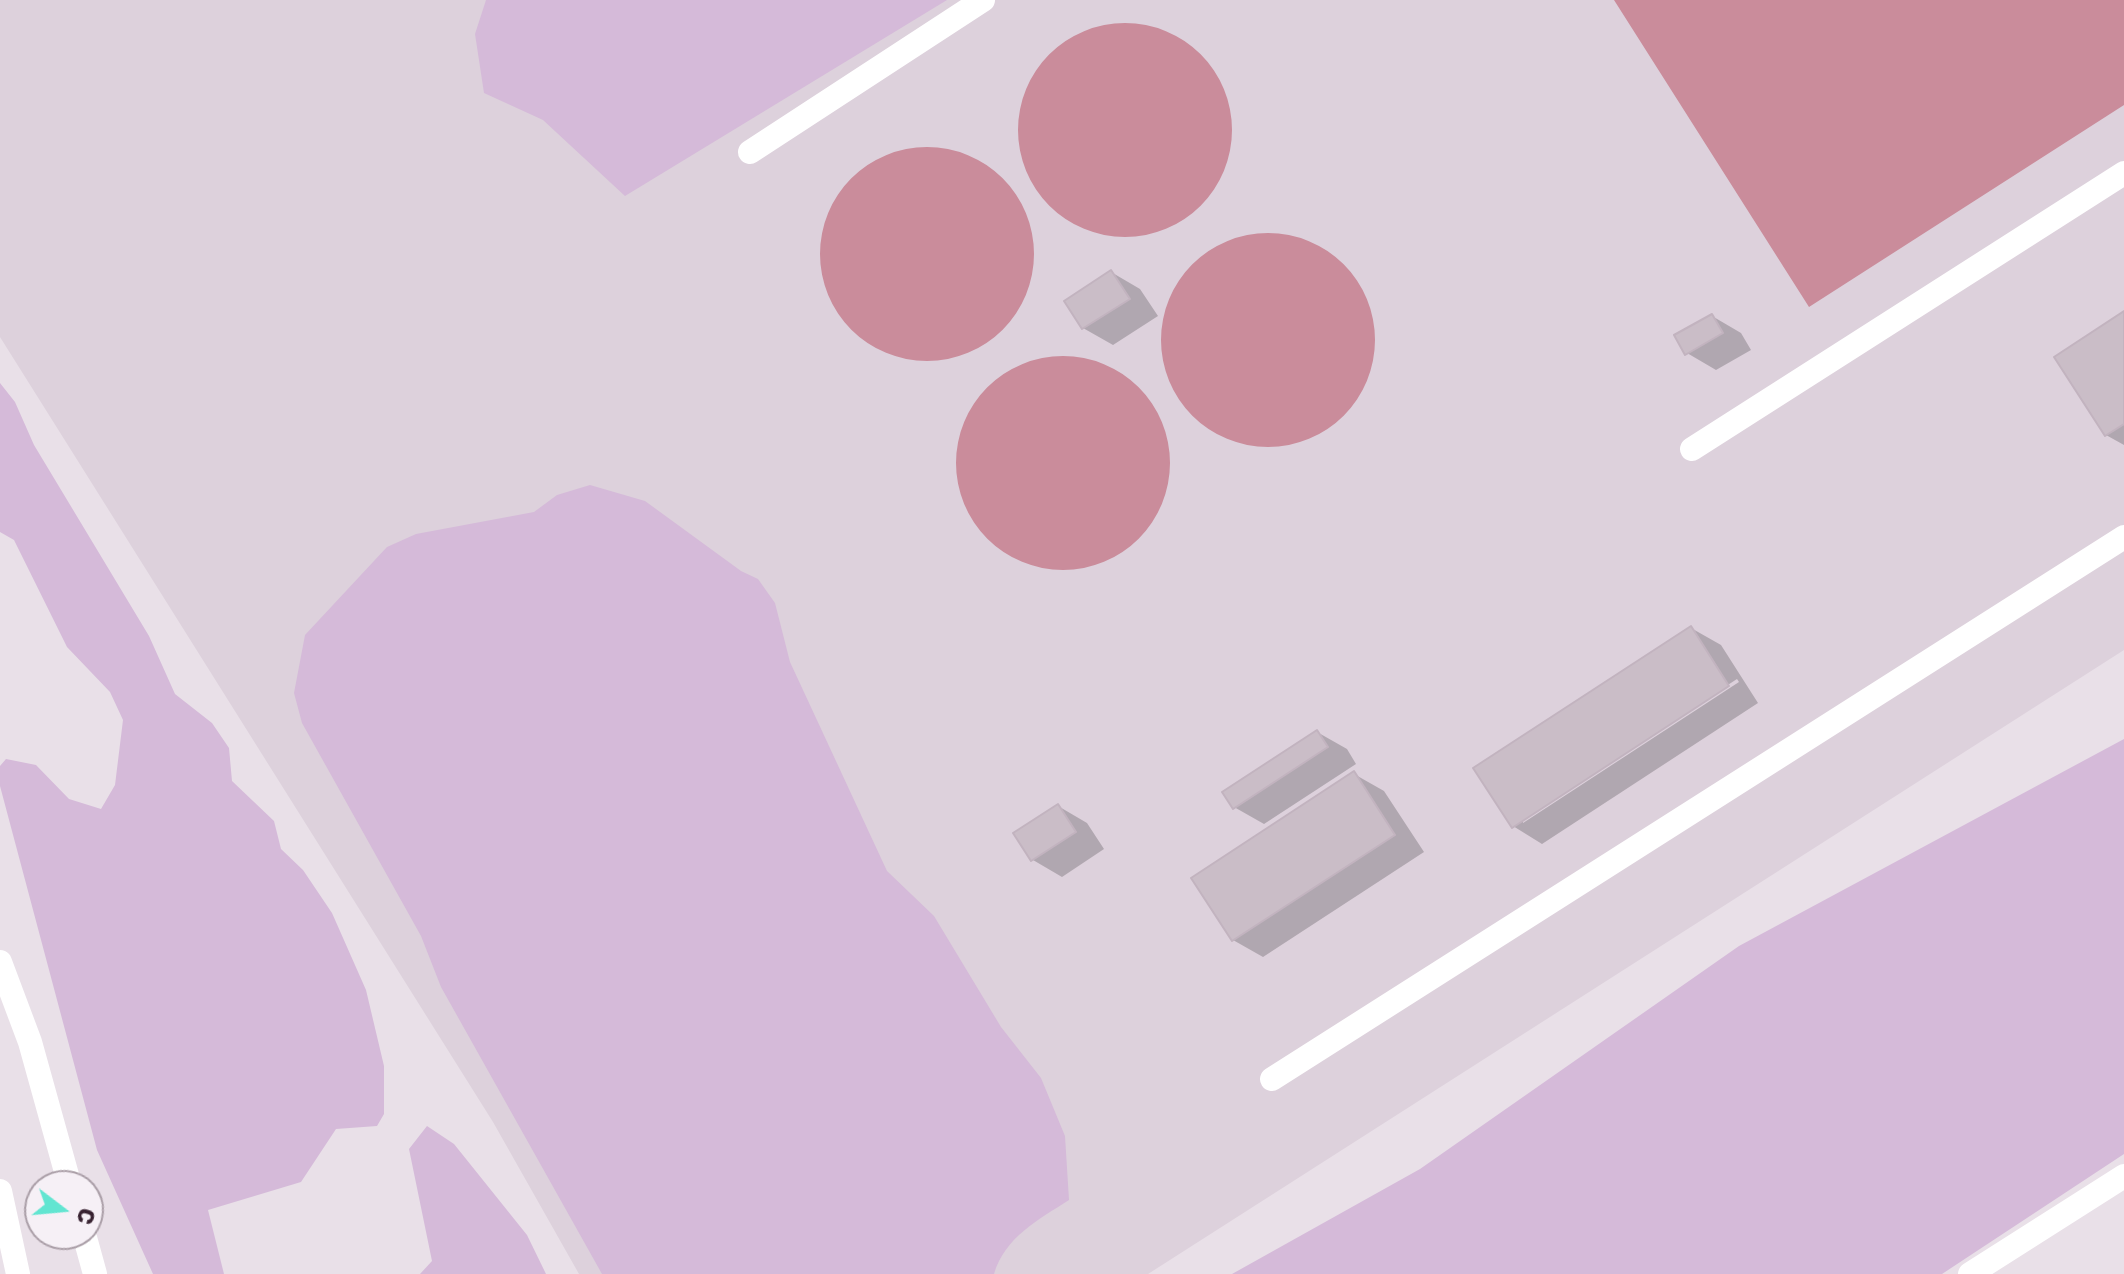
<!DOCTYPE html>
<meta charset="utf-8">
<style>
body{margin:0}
#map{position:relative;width:2124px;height:1274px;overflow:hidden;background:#e9e0e8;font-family:Rubik,sans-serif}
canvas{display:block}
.north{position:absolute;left:24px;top:1170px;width:80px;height:80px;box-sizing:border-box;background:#f6f0f6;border:2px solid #aa9ea7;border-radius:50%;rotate:106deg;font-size:22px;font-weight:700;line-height:32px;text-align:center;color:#382231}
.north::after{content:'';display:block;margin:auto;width:28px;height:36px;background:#62e5d1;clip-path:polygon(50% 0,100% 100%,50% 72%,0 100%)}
</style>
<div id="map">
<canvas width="2124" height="1274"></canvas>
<div class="north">С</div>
</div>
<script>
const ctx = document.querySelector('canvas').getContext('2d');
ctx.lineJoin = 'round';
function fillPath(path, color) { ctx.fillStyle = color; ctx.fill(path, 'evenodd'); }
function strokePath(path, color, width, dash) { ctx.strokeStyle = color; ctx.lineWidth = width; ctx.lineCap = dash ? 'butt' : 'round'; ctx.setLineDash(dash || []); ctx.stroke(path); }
fillPath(new Path2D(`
 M0,0h2124v650l-976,624h-569l-86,-152 -493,-785z`), '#ddd1dc');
fillPath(new Path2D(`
 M486,0h461l-322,196 -82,-76 -59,-27 -9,-59z
 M0,383l15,19 19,43 115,191 26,58 37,29 17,25 3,33 42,40 7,28 22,21 29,43 34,77 18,76v48l-7,12 -41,3 -35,53 -93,28 16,64h-71l-56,-124 -97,-364v-20l6,-7 30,6 33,34 32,10 14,-24 8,-65 -13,-28 -43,-45 -53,-107 -14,-8z
 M590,485l55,16 96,70 17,8 17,24 15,59 97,209 47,45 67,111 40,51 24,58 4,64c-31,20 -64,37 -75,74h-392l-161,-287 -20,-51 -119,-213 -8,-30 11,-58 82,-88 29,-13 118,-22 23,-17z
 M2124,739v415l-182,120h-710l188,-105 319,-223z
 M427,1126l27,18 73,91 19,39h-126l12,-13 -23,-112z`), '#d5bad9');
fillPath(new Path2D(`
 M1614,0h510v105l-315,202z
 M1018 130a107 107 0 1 1 214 0a107 107 0 1 1-214 0Z
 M820 254a107 107 0 1 1 214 0a107 107 0 1 1-214 0Z
 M1161 340a107 107 0 1 1 214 0a107 107 0 1 1-214 0Z
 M956 463a107 107 0 1 1 214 0a107 107 0 1 1-214 0Z`), '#ca8c9b');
fillPath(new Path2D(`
 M1111,272l29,17 18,27 -45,29 -30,-17z
 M2124,314v131l-18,-10z
 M1712,316l29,17 10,17 -35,20 -29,-17z
 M1691,628l30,17 37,58 -216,141 -29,-18zM1737,679l2,3 -216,141v-5z
 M1317,732l30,17 9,15 -92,60 -30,-17z
 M1354,774l30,17 40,61 -161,105 -30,-17z
 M1058,806l29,17 17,26 -42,28 -29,-17 -17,-26z`), '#0003');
const building = new Path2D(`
 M1111,270l19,29 -48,30 -18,-28z
 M2124,311v113l-19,12 -51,-79z
 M1712,314l11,19 -38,22 -11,-20z
 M1691,626l38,60 -217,142 -39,-60z
 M1317,730l11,17 -95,62 -11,-17z
 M1354,771l41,64 -163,106 -41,-63z
 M1058,804l18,28 -45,29 -18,-28z`);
fillPath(building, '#cabdc7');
strokePath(building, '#c2b3bf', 2);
strokePath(new Path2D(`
 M750,152l233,-152
 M1692,449l432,-276
 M0,962l30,80 40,144
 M1272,1079l852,-542
 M0,1191l18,83
 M84,1234l11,40
 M1970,1274l154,-98`), '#fff', 24);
</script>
